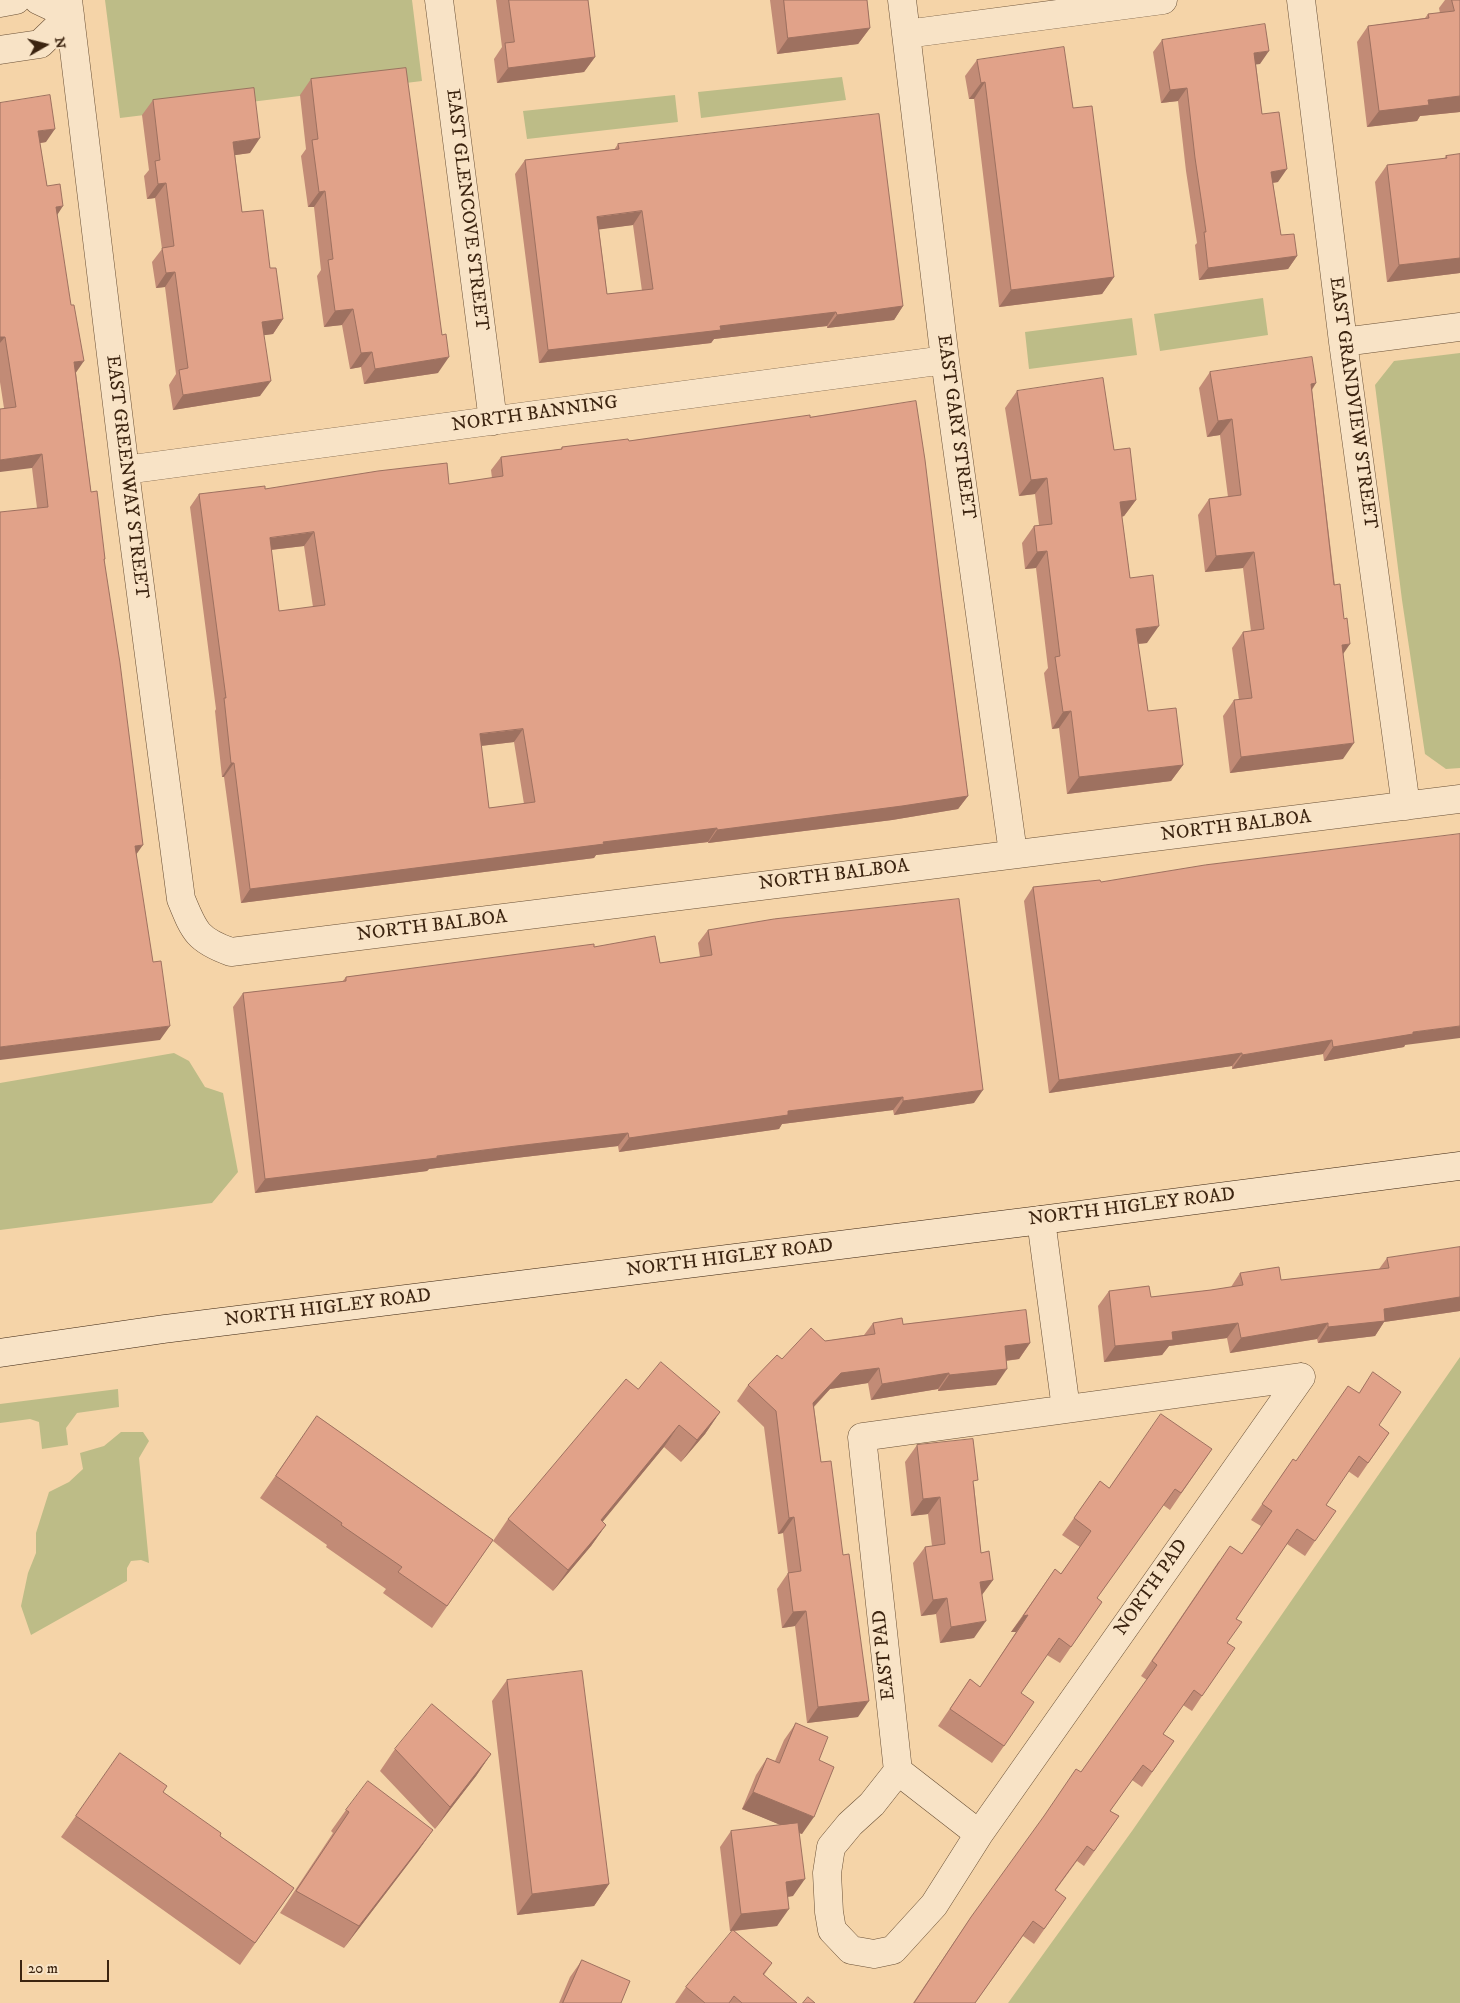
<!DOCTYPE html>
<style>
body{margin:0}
#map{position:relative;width:1460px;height:2003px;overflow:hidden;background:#f5d4a8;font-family:"IM FELL DW Pica",serif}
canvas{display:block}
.north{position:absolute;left:20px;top:20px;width:50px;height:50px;-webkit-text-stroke:4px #f8e3c6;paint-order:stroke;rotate:82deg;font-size:14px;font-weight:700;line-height:20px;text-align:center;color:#3c2410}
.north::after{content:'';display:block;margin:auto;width:18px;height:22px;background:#3c2410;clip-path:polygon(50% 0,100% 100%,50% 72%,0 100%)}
.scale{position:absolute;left:20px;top:1960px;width:89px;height:22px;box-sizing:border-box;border:2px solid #3c2410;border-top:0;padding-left:6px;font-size:15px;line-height:18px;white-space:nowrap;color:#3c2410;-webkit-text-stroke:4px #f8e3c6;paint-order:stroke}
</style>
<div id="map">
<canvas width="1460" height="2003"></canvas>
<div class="north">N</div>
<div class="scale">20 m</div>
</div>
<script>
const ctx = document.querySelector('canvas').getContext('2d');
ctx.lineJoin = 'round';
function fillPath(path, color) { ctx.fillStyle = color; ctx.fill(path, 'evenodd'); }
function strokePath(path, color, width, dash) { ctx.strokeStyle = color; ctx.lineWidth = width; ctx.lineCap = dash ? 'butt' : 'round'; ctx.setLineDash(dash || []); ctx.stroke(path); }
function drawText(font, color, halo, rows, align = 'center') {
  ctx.font = font + ' "IM FELL DW Pica",serif'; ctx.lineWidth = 5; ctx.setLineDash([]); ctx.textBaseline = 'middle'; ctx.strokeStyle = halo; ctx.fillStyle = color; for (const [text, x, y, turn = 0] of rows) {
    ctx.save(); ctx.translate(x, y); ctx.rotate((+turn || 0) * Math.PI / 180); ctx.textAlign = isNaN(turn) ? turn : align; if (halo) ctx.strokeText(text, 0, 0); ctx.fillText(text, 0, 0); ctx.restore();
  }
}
fillPath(new Path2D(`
 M105,0h307l10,81 -302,37z
 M842,77l4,23 -145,18 -3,-26z
 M675,95l3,27 -151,17 -4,-28z
 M1263,298l5,37 -108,16 -6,-37z
 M1132,318l5,37 -108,14 -4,-37z
 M1460,353v415l-14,1 -21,-15 -23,-154 -27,-215 19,-24z
 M174,1053l15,8 16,26 18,6 15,79 -26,31 -212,27v-147z
 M1460,1357v646h-452l124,-172z
 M118,1389l1,18 -42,6 -11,15 2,17 -26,4 -3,-27 -9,-3 -30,4v-19z
 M121,1432h22l6,9 -10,17 10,105 -8,-3 -10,1 -4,7v13l-96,54 -10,-29 7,-33 8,-20v-20l13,-41 20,-10 14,-13 -3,-16 24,-7z`), '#bdbc87');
const street = new Path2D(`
 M68,0l60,495 53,404c13,32 16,41 50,53l1229,-153
 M439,0l54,421
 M902,0l43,360 68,493
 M1301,0l42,342 63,464
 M0,3l16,-3
 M906,34l257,-34
 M0,50l40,-6 30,-29 -32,-15
 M1343,342l117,-15
 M125,470l820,-110
 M1041,1220l25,189
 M898,1771l-26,33 -22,20 -19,23 -4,26 2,39 3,18 19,20 23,4 19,-4 41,-45 45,-71 322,-457
 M979,1834l-81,-63 -36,-334 439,-60`);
const secondary = new Path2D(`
 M0,1353l164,-24 877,-109 419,-54`);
strokePath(street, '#6a5036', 29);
strokePath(secondary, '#3c2410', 29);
strokePath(street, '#f8e3c6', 28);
strokePath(secondary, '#f8e3c6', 28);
fillPath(new Path2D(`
 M496,0h92l7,57 -11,15 -87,11 -3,-24 8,-12z
 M770,0h97l3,28 -12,16 -81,10z
 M1445,0h15v112l-40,4 -3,5 -50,6 -10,-85 11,-16 57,-8 3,-4 12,-1 -1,-5z
 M1162,40l98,24h-4l6,50 16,68 -5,1 8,52 16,21 -9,13 -89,11 -4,-35 2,-2 -11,-72 -8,-70 -17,2 -8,-51z
 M977,60l96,48 41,169 -12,17 -103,13 -25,-208h-5l-4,-23z
 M311,79l127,294 -74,11 -3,-17 -11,2 -8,-44 -18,2 -7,-51 4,-6 -7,-63h-6l-7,-51 5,-7 -6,-54z
 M153,100l97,53 -15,2 7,57 28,56 13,51 -10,15 -9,1 -4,61 -87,14 -4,-25 7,-11 -11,-87 -9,1 -4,-26 10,-13 -7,-51 -8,1 -3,-23 5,-6 -7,-55z
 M0,103l46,39 -6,1 7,43 10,29 19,158 15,119 14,67 -1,2 32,293 24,186 -123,-532 -5,-40 -28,-60 -4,-26z
 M618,144l285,162 -9,14 -67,8v-2l-113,13 -3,4 -172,20 -24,-189 10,-14 89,-10zM633,225l9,66 -35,3 -8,-65z
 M1460,154v119l-73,9 -12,-100 12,-17 57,-6 2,-3z
 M1210,372l106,11 -4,7 31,264v105l-113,14 -7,-57 11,-16h5l-7,-52 11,-16 8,-1 -8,-63 -38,4 -7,-57 11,-16 19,-2 -8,-62 -13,2 -8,-49z
 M1017,391l97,59 22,50 -12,16 -2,1 8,61 17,65 -9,1 10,67 35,54 -12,16 -104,13 -8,-66 -7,1 -8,-56 4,-5 -12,-100 -11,1 -3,-26 12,-17 5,-1 -4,-31 -16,2 -14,-88z
 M810,417l131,174 27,205 -10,13 -66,11 -184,23v-1l-112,13 -2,3 -353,45 -17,-126h-2l-7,-66 1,-2 -26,-202 9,-13 66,-5 184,-5 43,-6 -1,-8 10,-13 60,-8 1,-2 67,-6zM304,546l9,61 -34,4 -8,-61zM514,742l10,62 -35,4 -8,-62z
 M1101,882l304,163 -1,2 -80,14 -1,-7 -91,15v-3l-183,27 -25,-192 9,-14z
 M708,930l266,173 -80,12 -1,-5 -111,14 -3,5 -160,23 -1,-6 -111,13 -78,10 -2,2 -172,22 -22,-186 10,-14 99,-11 4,-5 248,-30 66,16 40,-6 -2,-14z
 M1460,1247v64l-76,11 -9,14 -57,7 -1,-4 -87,14 -3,-15 -58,8 -7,9 -58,7 -6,-56 11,-15 42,6 60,-7 20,-3 9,-14 41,7 98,-11 8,-11z
 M873,1323l30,1 127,19 -11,16 -13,2 -10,24 -58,6v-2l-67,11 -3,-17 -38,6 -16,18 7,55 37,255 -51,6 -12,-97 -13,2 -5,-39 11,-16 -5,-40 -5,1 -14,-107 -27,-26 11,-16 34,-26 43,-18 39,-6z
 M638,1389l82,23 -15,22 -24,28 -17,-15 -62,74 4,4 -15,21 -38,45 -60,-50 15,-22z
 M317,1416l176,124 -61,88 -49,-35 3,-4 -60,-42 1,-2 -67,-47z
 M1379,1425l10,8 -31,45 -10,-7 -22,34 -11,36 -10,15 -18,-12 -51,75 -9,24 -25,53 -10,15 -9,-6 -20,29 11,7 -32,46 -10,-7 -22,31 9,5 -35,50 -7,-5 -22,30 11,7 -32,46 -11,-8 -48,67h-62l58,-86 110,-145 66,-92 -6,-4 78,-115 23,-7 19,-28 -10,-6 42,-61 3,2z
 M917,1445l57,40 7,68 12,27 -11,15 -8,43 -34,5 -4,-29 -15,2 -8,-53 12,-16 7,-1 -4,-32 -17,2 -6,-54z
 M1212,1449l-42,61 -7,-5 -66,93 5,4 -42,61 -13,-8 -26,38 -17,53 -12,17 -54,-37 32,-47 10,8 36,-55h-5l44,-63 6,5 19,-27 -18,-12 38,-54 9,7z
 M507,1680l102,204 -15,22 -77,9 -25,-214z
 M796,1723l23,37 -17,74 -3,-1 -6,63 -5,1 -11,29 -43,5 38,32 -8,12 33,28h-122l11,-16 47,-56h-3l-10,-84 11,-16 50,-6 -39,-16 14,-34 11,-17 8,3 9,-21z
 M395,1749l96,5 -15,22 -41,53 -55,-58z
 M120,1753l43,39 57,44 74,52 -54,77 -179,-128z
 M346,1810l87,20 -15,21 -74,97 -64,-35 53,-80 -2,-2z
 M582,1960l39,43h-62l11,-26z`), '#c28b76');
fillPath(new Path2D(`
 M870,28l-12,16 -81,10 11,-16z
 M1269,51l-9,13 -15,2 9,-13z
 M595,57l-11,15 -87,11 11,-15z
 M985,82l-11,17h-5l12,-16z
 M1187,88l-9,13 -17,2 9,-13z
 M1460,96v16l-40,4 -3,5 -50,6 12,-16 49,-11z
 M55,129l-9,13 -18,3 10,-14z
 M260,138l-10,15 -28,4 11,-15z
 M1287,169l-9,13 -16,2 9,-12z
 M166,183l-11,15 -8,1 11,-15z
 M325,191l-11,16h-6l11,-15z
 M63,206l-9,14 2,-13z
 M642,211l-9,14 -45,6 9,-14z
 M1297,256l-9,13 -89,11 9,-12z
 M1460,258v15l-73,9 12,-17z
 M175,272l-10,15 -9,1 10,-15z
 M1114,277l-12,17 -103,13 12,-17z
 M903,306l-9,14 -67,8 10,-13z
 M353,309l-11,16 -18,2 11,-16z
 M836,312l-9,14 -113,13 -3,4 -172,20 9,-13 172,-24z
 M283,319l-10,15 -22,3 11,-15z
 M0,337h5l-5,6z
 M372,352l-11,15 -11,2 11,-16z
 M449,357l-11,16 -74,11 11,-15z
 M84,361l-9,13 -1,-12z
 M271,381l-11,15 -87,14 10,-15z
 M1316,383l-11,16 6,-15z
 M1232,419l-12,16 -13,2 11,-16z
 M42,454l-10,14 -32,4v-12z
 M1047,478l-12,16 -16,2 12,-16z
 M1136,500l-12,16 -16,2 12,-16z
 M314,532l-10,14 -44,5 10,-13z
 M1047,551l-11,17 -11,1 12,-17z
 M1254,552l-11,16 -38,4 11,-16z
 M1159,626l-12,17 -23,2 12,-16z
 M1350,644l-11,16 3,-15z
 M1071,711l-12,17 -7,1 11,-17z
 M523,729l-9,13 -43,5 9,-13z
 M1354,743l-11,16 -113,14 11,-16z
 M231,763h3l-10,14h-2z
 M1183,765l-12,16 -104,13 12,-17z
 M968,796l-10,13 -66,11 -184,23 9,-13z
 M717,828l-9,14 -112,13 -2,3 -353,45 9,-14 353,-47z
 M143,845l-10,14 2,-13z
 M170,1026l-10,14 -160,20v-13z
 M1460,1026v12l-55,7 -1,2 -80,14 9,-14 80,-15z
 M1332,1040l-9,14 -91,15 10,-14z
 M1242,1053l-10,13 -183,27 10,-13z
 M983,1090l-9,13 -80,12 9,-14z
 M903,1097l-10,13 -111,14 -3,5 -160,23 10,-14 159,-27z
 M628,1133l-10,13 -111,13 -78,10 -2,2 -172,22 10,-14 251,-33z
 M1460,1297v14l-76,11 -9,14 -57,7 10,-16 56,-18z
 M1238,1323l-11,15 -58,8 -7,9 -58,7 11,-16 57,-14z
 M1328,1323l-11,16 -87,14 11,-15z
 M1030,1343l-11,16 -25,3 11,-16z
 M879,1368l-11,15 -38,6 -28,30 11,-16 28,-30z
 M1007,1369l-11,16 -58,6 11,-16z
 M949,1373l-11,16 -67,11 11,-16z
 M720,1412l-15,22 -24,28 16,-22z
 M679,1425l-15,22 -78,95 15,-22z
 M940,1497l-12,17 -17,2 12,-17z
 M794,1517l-11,16 -5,1 11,-16z
 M606,1525l-15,21 -38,45 15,-21z
 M993,1580l-12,16 -1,-14z
 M947,1598l-11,16 -15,2 12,-16z
 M806,1611l-11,15 -13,2 11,-16z
 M1028,1615l-12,17h-5l12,-16z
 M986,1621l-12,17 -34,5 11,-16z
 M869,1701l-11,16 -51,6 11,-16z
 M491,1754l-15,22 -41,53 15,-22z
 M753,1792l61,25 -12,17 -60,-25z
 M433,1830l-15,21 -74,97 15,-22z
 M805,1879l-12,17 -19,2 12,-16z
 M609,1884l-15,22 -77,9 15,-21z
 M789,1909l-12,17 -47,5 11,-17z`), '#9e7160');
const building = new Path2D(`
 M509,0h79l7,57 -87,11 -3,-25 9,-1z
 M784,0h83l3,28 -82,10z
 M1452,0h8v96l-32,4 1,5 -50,6 -11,-85 61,-8 -1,-4 26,-3z
 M1265,24l4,27 -15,2 8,61 17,-2 8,57 -16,3 10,63 13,-1 3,22 -89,12 -4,-36h2l-11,-74 -8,-70 -17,2 -8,-50z
 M1064,47l9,61 19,-2 22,171 -103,13 -26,-208 -4,1 -4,-23z
 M406,68l36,267 4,-1 3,23 -74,12 -3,-17 -11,1 -8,-44 -18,2 -7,-51 5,-1 -8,-68 -6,1 -7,-52 6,-1 -7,-60z
 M254,88l6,50 -27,4 9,70 21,-2 7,58h6l7,51 -21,3 9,59 -88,14 -4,-25 9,-2 -13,-96 -9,1 -4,-25 12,-2 -8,-63 -8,1 -3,-23 5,-1 -7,-60z
 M50,95l5,34 -17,2 9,55 13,-2 3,22 -7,1 15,98h3l10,56 -10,1 17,130 6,-1 8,68h-1l16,104 23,182 -8,1 18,116 8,-1 9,65 -170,21v-535l48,-5 -6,-53 -42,6v-51l16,-2 -11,-70h-5v-234z
 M879,114l24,192 -66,9 -1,-3 -116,14 1,4 -173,20 -23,-190 94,-11 -1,-5zM642,211l11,78 -46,5 -10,-77z
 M1460,154v104l-61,7 -12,-100 60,-7 -1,-2z
 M1312,357l4,26 -5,1 23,201 6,-1 4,35 3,-1 3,26 -8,1 12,98 -113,14 -7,-57 18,-2 -9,-66 21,-3 -10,-77 -38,4 -7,-57 32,-4 -9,-76 -14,2 -8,-49z
 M1103,378l11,72 16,-2 6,52 -16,2 10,76 23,-3 6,51 -23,3 12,82 28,-3 7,57 -104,12 -8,-66 -8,1 -8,-55 5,-1 -13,-105 -10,1 -3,-26 18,-2 -5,-46 -16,2 -14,-89z
 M916,401l9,59 16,131 27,205 -66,10 -185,24v-2l-114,14 1,2 -354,45 -16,-126h-3l-7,-65h2l-27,-204 66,-8v3l113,-18 69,-8 2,21 54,-8 -2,-19 61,-8v-2l66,-8 1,2 181,-26v2zM314,532l11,73 -46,6 -9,-73zM523,729l12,73 -46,6 -9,-74z
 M1460,834v192l-47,6v2l-80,13 -1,-7 -90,15v-2l-183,27 -26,-193 67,-7 1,2 104,-17z
 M959,899l24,191 -80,11v-4l-115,14v4l-159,23 -1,-5 -112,13 -79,10v2l-172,21 -22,-186 103,-12v-4l248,-33v3l61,-11 5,27 52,-8 -4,-25 66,-11z
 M1460,1247v50l-76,12 1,12 -57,6v-4l-87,15 -3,-15 -66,9 1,8 -58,6 -6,-55 40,-5 2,11 60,-7 32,-5 -3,-12 39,-6 2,13 108,-12 -2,-10z
 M1026,1310l4,33 -25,3 2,23 -58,6v-2l-67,11 -3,-16 -38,5 -28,30 8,59 10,-1 12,94 6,-1 20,147 -51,6 -12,-96 -13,1 -5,-39 13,-2 -7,-54 -5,1 -13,-107 -28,-26 29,-30 5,4 29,-31 14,13 50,-7 -2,-11 29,-5 1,6z
 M661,1362l59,50 -23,28 -18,-15 -78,95 5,5 -38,45 -60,-51 118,-140 12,10z
 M1373,1372l28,20 -22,33 10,8 -21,30 -9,-7 -33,49 10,6 -21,30 -18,-12 -61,90 6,3 -15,21 8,5 -33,48 -8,-6 -31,44 11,7 -22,31 -9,-7 -33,46 9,5 -25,35 -7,-5 -32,44 11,8 -22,31 -11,-8 -58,82h-61l57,-86 73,-101 32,-47 5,3 76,-107 -5,-4 78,-115 12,8 30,-43 -10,-7 31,-45 3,2 52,-75 11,7z
 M1161,1414l51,35 -31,44 -6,-4 -78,109 5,4 -31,45 -12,-9 -38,55 13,9 -30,44 -54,-37 20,-30 10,8 48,-72 -5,1 32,-47 6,5 30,-43 -17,-13 26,-37 9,7z
 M317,1416l176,124 -46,66 -49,-34 4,-5 -61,-42 1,-2 -66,-47z
 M973,1439l5,41 -5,1 8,72 8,-2 4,29 -13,2 6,39 -35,6 -4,-29 -14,2 -8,-53 20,-3 -5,-47 -17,2 -6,-54z
 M582,1671l27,213 -77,10 -25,-214z
 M432,1704l59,50 -41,53 -55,-58z
 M796,1723l32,14 -9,23 15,7 -20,50 -61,-25 14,-34 12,5z
 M120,1753l47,33 -4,6 58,41 -1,3 74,52 -39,55 -179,-127z
 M368,1781l65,49 -74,96 -63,-35 53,-79 -3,-2z
 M798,1823l7,56 -19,3 3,27 -48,5 -10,-83z
 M733,1930l39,33 -9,11 34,29h-55l-8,-7 -5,7h-24l-19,-16z
 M582,1960l48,21 -9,22h-58z
 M808,1997l7,6h-12z`);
fillPath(building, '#e1a289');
strokePath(building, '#9e7160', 1);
drawText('19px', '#3c2410', '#f8e3c6', [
 ["EAST GLENCOVE STREET",466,210,83],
 ["EAST GRANDVIEW STREET",1352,403,82],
 ["NORTH BANNING",535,415,-8],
 ["EAST GARY STREET",955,427,82],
 ["EAST GREENWAY STREET",126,477,83],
 ["NORTH BALBOA",1236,827,-7],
 ["NORTH BALBOA",834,876,-7],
 ["NORTH BALBOA",432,927,-7],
 ["NORTH HIGLEY ROAD",1132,1208,-7],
 ["NORTH HIGLEY ROAD",730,1259,-7],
 ["NORTH HIGLEY ROAD",328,1309,-7],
 ["NORTH PAD",1152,1588,-55],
 ["EAST PAD",885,1655,-96]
]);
</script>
